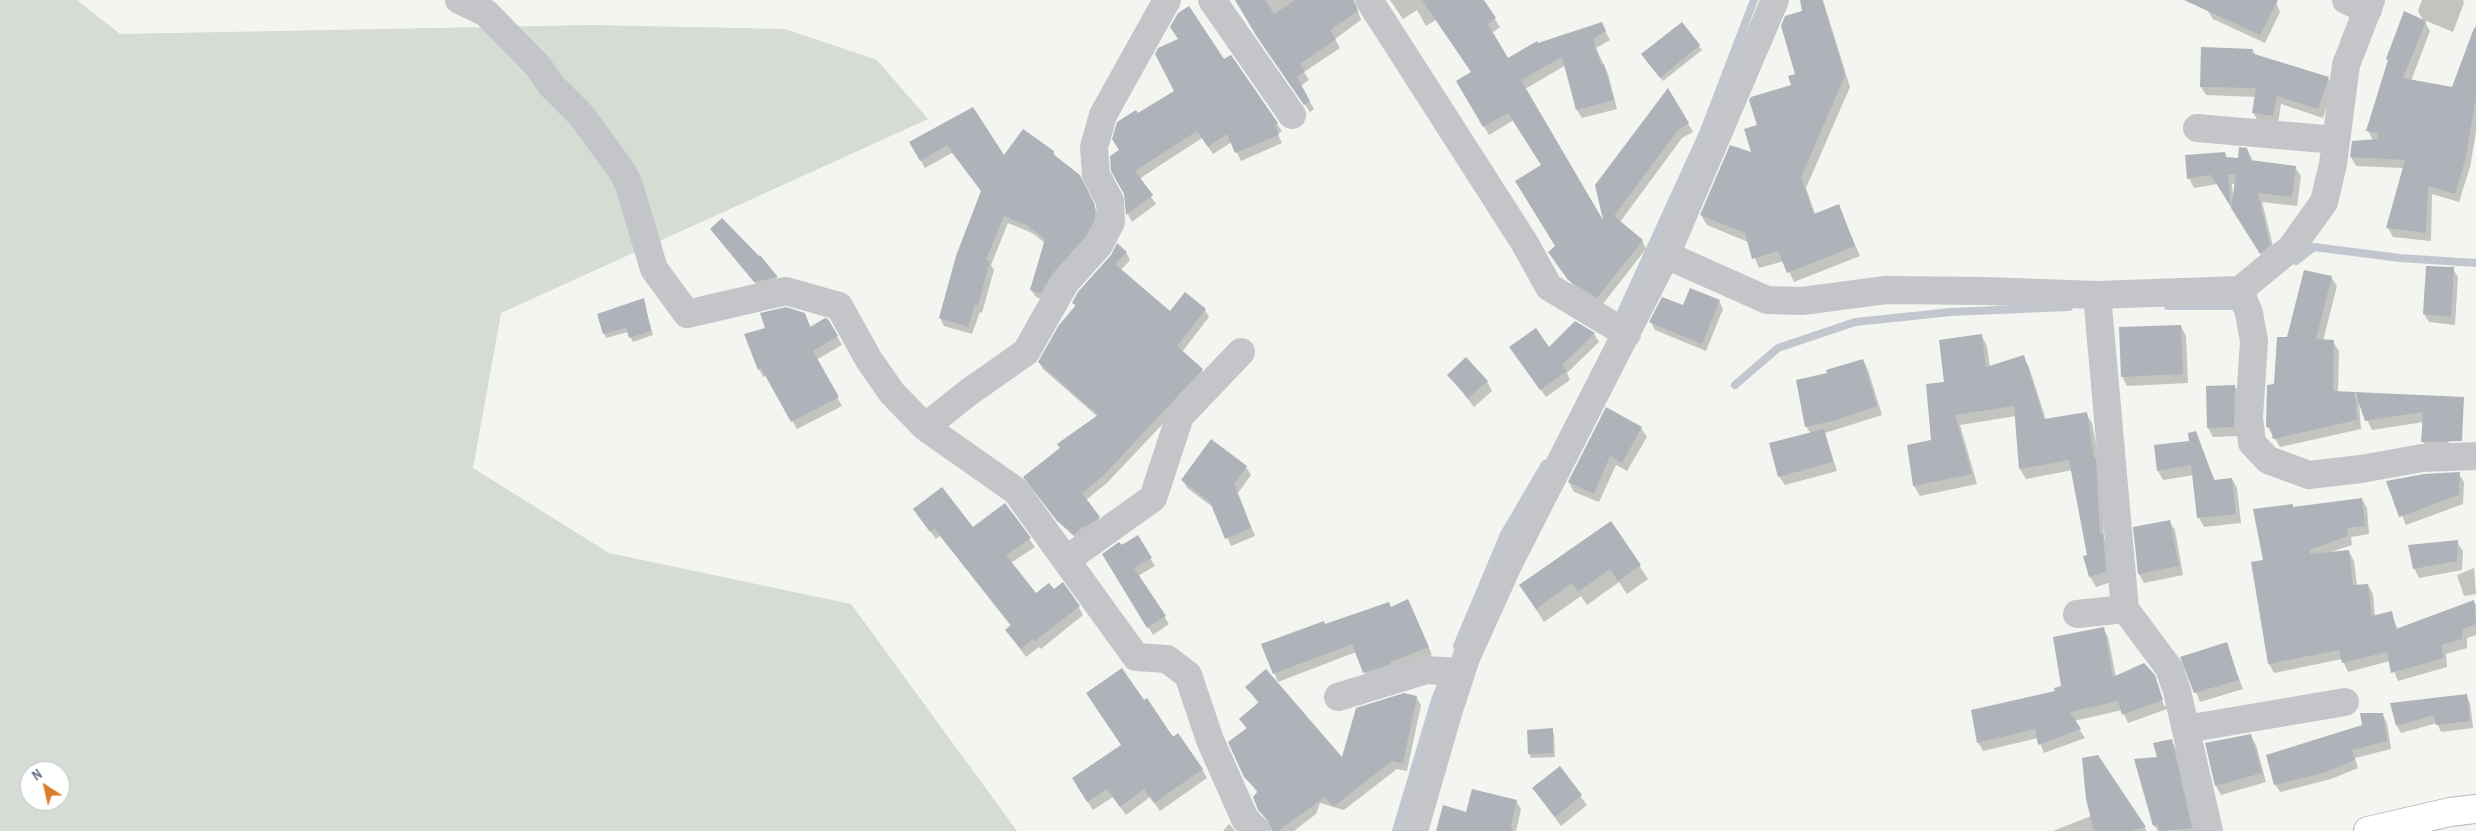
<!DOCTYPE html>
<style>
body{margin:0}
#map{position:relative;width:2476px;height:831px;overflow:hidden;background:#f4f5f1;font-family:"Archivo Narrow",sans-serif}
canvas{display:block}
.north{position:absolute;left:20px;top:761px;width:50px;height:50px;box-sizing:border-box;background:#fff;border:1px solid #c1c5cd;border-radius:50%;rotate:325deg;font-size:14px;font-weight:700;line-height:20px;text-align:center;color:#656e81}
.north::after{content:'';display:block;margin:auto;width:18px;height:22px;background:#dc7c2b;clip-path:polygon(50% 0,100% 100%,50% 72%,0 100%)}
</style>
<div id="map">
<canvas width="2476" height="831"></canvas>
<div class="north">N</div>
</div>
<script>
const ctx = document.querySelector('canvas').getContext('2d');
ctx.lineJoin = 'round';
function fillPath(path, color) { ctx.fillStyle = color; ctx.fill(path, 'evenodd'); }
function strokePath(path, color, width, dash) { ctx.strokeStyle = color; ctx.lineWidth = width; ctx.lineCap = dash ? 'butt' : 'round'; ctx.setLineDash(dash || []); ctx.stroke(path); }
fillPath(new Path2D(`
 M0,0h77l43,34 471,-9 194,4 92,31 51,59 -427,194 -28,155 136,85 242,51 166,227h-1017zM30,771h30v30h-30z`), '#d4dcd3');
fillPath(new Path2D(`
 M1243,0h111l7,20 -26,19 5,9 -36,24 5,8 -8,6 13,23 -4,3 -47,-67z
 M1390,0h92l18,27 -8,6 15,26 31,-14 63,-22 9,17 -14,8 12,26 9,35 -35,9 -5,-8 -11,-45 -41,24 80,137 63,-136 25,42 -11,6 -62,84 22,18 4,9 -44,56 -27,-17 -21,-28 2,-13 -14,-81 -28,-46 -25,15 -32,-53 15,-9 -36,-53 -10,6 -9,-16 -14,9z
 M1801,0h22l27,87 -44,101 9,26 23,-9 22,51 -66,26 -10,-21 -25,7 -11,-26 -41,-17 -6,-10 51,-61 7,-28 33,-41 4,-11 8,-62z
 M2186,0h89l5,12 -15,31 -52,-24 -5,-8z
 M2422,0h41l1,3 -11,29 -29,-12 6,11 -19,50 42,7 23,-63v107l-6,35 -11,35 -27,-8 -1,47 -38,-4 -5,-9 16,-60 -48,-2 -5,-9 22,-17 -5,-9 21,-69 -2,-4 37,-36 -6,-11z
 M1681,24l21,26 -39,31 -18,-22z
 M2202,48l51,2 3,6 72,22 5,9 -10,31 -42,-14 -3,20 -20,-3 -5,-9 3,-15 -50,-2 -5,-8z
 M1224,61l53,63 5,7 -4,3 4,9 -41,18 -9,-19 -19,12 -11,-16 -63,41 17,25 -24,18 -4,-8 -7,-64 16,-36z
 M973,109l31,48 49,-5 4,7 27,26 14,29 1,13 -53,74 -10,-4 -5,-7 14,-47 -13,-10 -24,-10 -17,42 3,5 -12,43 -2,-1 -8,22 -28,-8 -4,-8 42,-126 -30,-39 -27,15 -14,-25z
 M2247,149l6,12 42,6 6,9 -4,30 -35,-4 13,52 -9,8 -49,-78 -23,4 -5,-10 36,-25 2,5 12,2zM2232,184h4l-3,11z
 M714,233l46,24 19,24 -21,5z
 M1126,252l4,8 -9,10 50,43 34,-3 4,7 -27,35 20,18 5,7 -100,106 -21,17 17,24 -24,17 -15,-14 -40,-50 74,-60 -55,-48 -4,-7 37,-55 -3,-4z
 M2453,269l5,8 -3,48 -26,-3 -5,-8z
 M2331,277l6,9 -14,55 10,1 6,9 -1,42h16l4,7 104,17 -12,1 -2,33h-20l-5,-9 1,-20 -52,8 -13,-27 2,26 -81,18 -13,-21 21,-87z
 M643,299l10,36 -20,7 -5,-10 -22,6 -8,-24z
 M1719,301l4,8 -17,42 -51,-21 -4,-8 32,-15z
 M804,314l7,13 17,-7 14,25 -26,15 26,46 -45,23 -31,-53 -3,1 -4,-8 7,-40z
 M1575,323l19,11 5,8 -32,31 3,7 -24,17 -30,-42 33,-6z
 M2181,326l5,10 2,47 -61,3 -5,-10z
 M1981,335l6,11 3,21 33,-10 6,10 17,53 40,-7 6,10 9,46 3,70 4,6 3,37 -15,5 -6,-10 -5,-20 4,-1 -16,-86 -47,9 -6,-10 -4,-53 -56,9 17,59 -57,12 -6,-10 -5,-40 23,-6 14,-57z
 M1863,360l5,10 14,45 -57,18 12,38 -52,14 -6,-9 32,-42 -5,-8 22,-52z
 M1449,375l38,6 5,10 -18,16z
 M2235,386l5,10 -1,40 -26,1 -5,-9z
 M1641,428l6,9 -20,34 -11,-6 -17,37 -25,-10 -5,-10z
 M2195,432l20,49 17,-2 5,9 4,35 -37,4 -5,-9 -5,-43 -31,5 -5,-9 -3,-25 35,-4z
 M1246,467l5,8 -13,18 17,43 -24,10 -17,-38 -27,-20 -4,-8z
 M2459,474l5,8 -1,22 -57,21 -18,-44z
 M2362,499l5,9 2,26 -18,3 1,8 -21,7h18l5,9 3,25 11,-1 5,9 2,23 16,-4 7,17 76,-28 2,3v30l-9,3v10l-21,6 1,13 -49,14 -8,-20 -42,11 -6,-13 -68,14 -5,-9 -17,-101 12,-2 28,-56 2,3z
 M1005,505l30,42 -24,16 25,32 18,-4 24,15 5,9 -42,34 -2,-2 -13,10 -20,-27 5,-4 -71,-90 -4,3 -21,-29 57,18z
 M2169,521l6,9 8,45 -39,8 -5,-9z
 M1611,523l37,56 -21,15 -8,-12 -32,23 -6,-9 -37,26 -23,-36z
 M1137,537l18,29 -17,10 31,48 -16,11 -50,-81z
 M2457,542l6,9 -1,19 -43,8 -5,-10z
 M2474,568l2,26 -12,2 -7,-21z
 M1408,601l24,54 -64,25 -12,-28 -78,30 -15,-37 62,-20 66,-17z
 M2103,628l5,9 8,40 38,-1 10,30h2l1,3 -39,14 -6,-13 -48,11 11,17 -41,15 -6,-15 -55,13 -5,-9 85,-55z
 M2226,644l17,45 -43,13 -18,-44z
 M1247,687l95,73 74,-63 5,8 -14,66 -10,-2 -53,41 -24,-7 -4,11 -22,17h-21l-14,-22 -1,-16 -13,-16 2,-48 -6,-10 18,-15z
 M2466,695l4,8 3,25 -32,4 -4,-9 -36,10 -4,-7z
 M1143,702l59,67 5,9 -47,33 -10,-14 -24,18 -13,-18 -20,13 -15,-23 44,-41z
 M2382,714l5,9 4,26 -36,9 3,10 -27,11 -51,13 -5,-8z
 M1552,730l2,4 1,23 -24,1 -2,-5z
 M2250,735l6,10 10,37 -45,13 -5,-9z
 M2171,740l6,10 18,81h-37l-4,-6 5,-67z
 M2098,756l49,75h-94l38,-15z
 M1559,768l28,37 -26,21 -28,-38z
 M1516,801l5,8 -5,22h-78l29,-18z
 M1229,824l6,7h-12z`), '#0003');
strokePath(new Path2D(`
 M2296,261l18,-14 86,11 76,5
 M2168,306h67l5,-4
 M1617,321l86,-188 51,-133
 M1735,385l43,-37 77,-26 96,-10 118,-5
 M1457,646l47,-112 41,-70
 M1396,831l39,-131 7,-18`), '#c2c7cf', 8);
fillPath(new Path2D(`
 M1235,0h30l9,14 21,-14h58l5,11 -28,19 6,9 -36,25 5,7 -8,6 13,24 -6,4 -47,-68z
 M1422,0h62l12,18 -8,6 20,34 29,-17 1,2 64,-21 4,9 -13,8 8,25h3l10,36 -38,10 -14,-53 -41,23 82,140 -8,-35 73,-97 21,35 -11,7 -64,86 29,24 -46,58 -29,-18 -20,-28 7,-6 -40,-65 26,-16 -33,-52 -25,14 -27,-46 15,-9z
 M1800,0h22l23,76 -44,101 13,37 25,-10 16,42 -68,27 -9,-22 -26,8 -7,-26 -45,-18 30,-70 21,7 -7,-23 13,-4 -8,-25 2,-3 40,-12 -3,-9 7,-2 -14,-48 4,-10 17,-5z
 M2184,0h94l-18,35z
 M1189,6l35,53 7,-4 47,68 -3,3 4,9 -44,18 -8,-19 -19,13 -11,-16 -62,40 18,24 -27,20 -2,-21 -13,-23 -1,-15 9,-6 -7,-11 5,-17 19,-12 2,3 36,-22 -19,-37 3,-6 20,-9 -8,-12 8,-14z
 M2404,11l22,10 -23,57 49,9 22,-59h2v69l-10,60 -11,37 -27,-8 -2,47 -40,-5 19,-68 -55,-3 2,-16 26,-2v-6l-12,-2 22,-71 -2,-1z
 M1682,22l18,23 -40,33 -19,-24z
 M2201,47l52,2 -2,4 78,24 -11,32 -41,-13 -4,20 -21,-3 4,-25 -56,-1z
 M973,107l31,48 19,-26 31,22 -1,3 27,21 15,30v14l-9,17 -33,37 -12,20 -11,-3 15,-51 -19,-14 -22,-9 -18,44 4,1 -12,44h-3l-7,22 -29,-9 17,-62 25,-65 -34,-46 -27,16 -11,-19z
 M2239,147l8,1 3,12 46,6 -4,31 -34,-4 12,52 -10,9 -29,-46 5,-34 -8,1 3,32 -20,-32 -24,4 -2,-24 40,-3 1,5 12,1z
 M722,218l37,38 1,-1 18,22 -24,5 -44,-53z
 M1117,243l10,9 -12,12 55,47 15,-19 21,17 -29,37 26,23 -100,107 -21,17 18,24 -15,10 -1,-2 -10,10 -17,-14 -34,-44 37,-29 -3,-4 41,-29 -60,-53 21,-37 17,-20 -4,-2 6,-11 33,-37z
 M2426,266l28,1 -3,50 -28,-3z
 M2304,270l28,6 -16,63 18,1 -1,51 22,1 2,28 -84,19 -3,-12h-4l1,-42 7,-1 3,-47h10z
 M1690,288l30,12 -18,44 -53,-22 13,-25 21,8z
 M644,298l7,33 -22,7 -3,-10 -23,6 -6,-20z
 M786,307l19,6 5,14 15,-9 3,1 10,17 -25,15 26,46 -48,25 -30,-54 -3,2 -14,-36 21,-6 -5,-15z
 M1575,321l20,12 -33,32 5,6 -27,19 -31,-43 27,-19 13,19z
 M2181,325l2,49 -62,3 -2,-50z
 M1982,334l4,33 38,-12 20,64 43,-7 7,46h2l4,76 3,-1 3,39 -17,5 -6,-21 4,-1 -18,-95 -50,9 -5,-63 -59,9 17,59 -59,12 -6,-41 24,-5 -5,-56 18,-2 -5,-42z
 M1466,357l22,24 -20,17 -21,-23z
 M1863,359l14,47 -44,15 -28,6 -9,-47 31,-7 -1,-3z
 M2235,385l-1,42 -27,1 -1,-42z
 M2355,392l109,5 -2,44 -41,1 2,-30 -58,9z
 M1606,407l36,20 -20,36 -12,-7 -16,38 -26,-12z
 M1824,429l9,33 -55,15 -9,-34z
 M2196,431l18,49 18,-2 4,36 -39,4 -6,-53 -34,6 -3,-26 35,-4 -1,-8z
 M1211,439l36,27 -13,18 17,44 -26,11 -15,-37 -29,-22z
 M2460,472l-1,23 -60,22 -13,-36 38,-7z
 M942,487l31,40 32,-24 26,35 -25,17 30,38 13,-10 5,6 9,-7 17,24 -45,35 -2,-2 -12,10 -16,-19 6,-5 -77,-97 -4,4 -17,-23z
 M2362,498l3,28 -18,2 1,8 -39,14 1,4 39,-4 4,35 15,-1 4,32 20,-5 4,18 78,-29 2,24 -13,5 -1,10 -21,6 2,13 -52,15 -4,-21 -45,11 -3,-13 -71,14 -17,-102 12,-2 -10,-51 40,-5v3z
 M2170,520l9,46 -41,8 -5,-47z
 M1611,521l30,44 -23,16 -8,-12 -32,23 -6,-9 -36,26 -17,-24z
 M1138,535l14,23 -18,10 32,48 -19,12 -45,-74 17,-12 3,3z
 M2458,540l-1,21 -44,8 -5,-24z
 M1408,599l21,48 -39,15 1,2 -28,9 -11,-29 -79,30 -12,-30 63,-23 1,3 64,-22 2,5z
 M2104,627l9,50 31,-14 11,12 8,25 -41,15 -4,-14 -48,11 11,17 -43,16 -3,-16 -58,14 -6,-33 84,-19 -1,-3 7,-2 -8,-49z
 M2227,642l12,38 -45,13 -14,-36z
 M1122,668l22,32 3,-2 26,39 5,-4 25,36 -49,34 -10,-14 -24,18 -13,-18 -20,13 -15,-24 49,-33 -35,-52z
 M1266,669l76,88 14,-49 48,-15 13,3 -14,67 -11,-2 -59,46 -8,-10 -47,34h-6l-4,-11 -10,-10 -5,-13 5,-6 -14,-14 -16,-35 19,-14 -8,-9 20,-17 -14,-15z
 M2467,694l3,27 -34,4 -2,-10 -38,11 -6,-23z
 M2360,713h23l4,28 -35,9 3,10 -29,12 -52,13 -8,-30 96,-30z
 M1553,728v25l-25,1 -1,-24z
 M2251,734l11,39 -47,13 -10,-43z
 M2172,739l20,89 -33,3 -1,-6 -5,1 -19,-67 23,-2 -4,-14z
 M2098,755l48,72 -17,4h-35l-8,-32 -4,-41z
 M1560,766l22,29 -27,22 -23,-29z
 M1472,789l45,11 -6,24 1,7h-76l7,-26 23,7z`), '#aeb2b9');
const major = new Path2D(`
 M2368,831l82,-19 26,-3`);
strokePath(major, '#b6b8bc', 30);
strokePath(new Path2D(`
 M459,0l27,13 52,53 13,19 30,30 41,56 7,14 25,84 33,45 99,-23 53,15 30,54 23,33 33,34 91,64 120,166 31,2 21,16 22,65 35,79 12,12
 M1212,0l80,115
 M1369,0l155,242 25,45 78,47
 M2346,0l22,10
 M2197,128l139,12
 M1666,255l101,45 35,1 84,-11 100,1 111,4 143,-5 51,-42 33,-46 9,-38 13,-99 25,-65
 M2240,290l9,23 5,28 -5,76 3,26 16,17 41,15 52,-6 61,-11 54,-2
 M2097,295l28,314 44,59 8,23 32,140
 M925,427l44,-35 57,-40 39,-69 34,-38 12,-23 -1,-21 -14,-26 -2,-28 9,-32 64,-115
 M1066,560l87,-62 27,-82 61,-64
 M2077,614l48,-5
 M1338,697l88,-27 35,2
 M2186,729l159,-27
 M1414,831l34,-118 18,-55 42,-93 158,-310 109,-255`), '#c3c5c9', 28);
strokePath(major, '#fff', 28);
</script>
